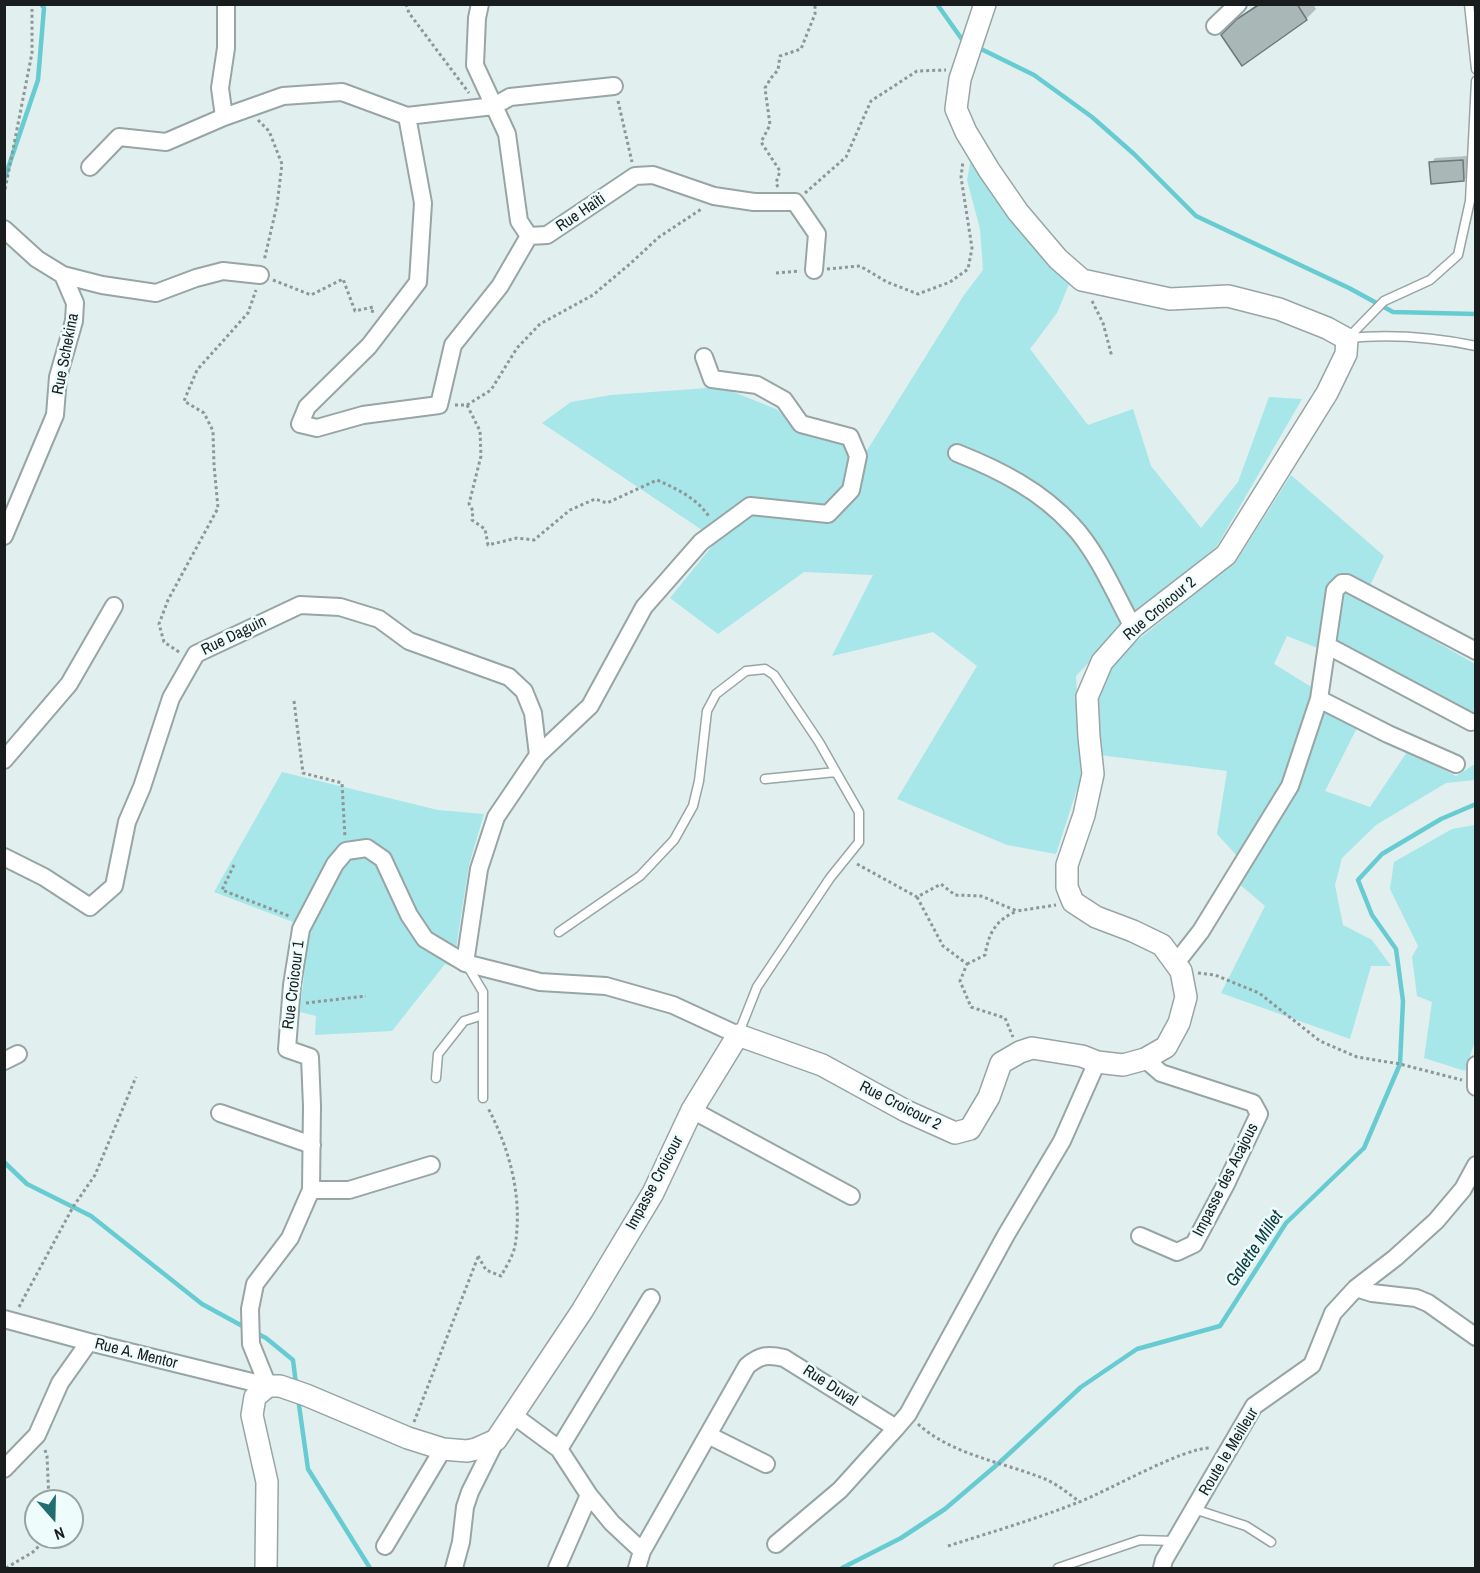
<!DOCTYPE html>
<meta charset="utf-8">
<style>
body{margin:0}
#map{position:relative;width:1480px;height:1573px;overflow:hidden;background:#e1efef;font-family:"Archivo Narrow",sans-serif}
canvas{display:block}
.frame{position:absolute;inset:0;border:6px solid #191d1e;pointer-events:none}
.north{position:absolute;left:24px;top:1489px;width:60px;height:60px;box-sizing:border-box;background:#eefcfc;border:2px solid #99a3a3;border-radius:50%;rotate:160deg;font-size:16px;font-weight:700;line-height:24px;text-align:center;color:#191d1e}
.north::after{content:'';display:block;margin:auto;width:21px;height:27px;background:#216d70;clip-path:polygon(50% 0,100% 100%,50% 72%,0 100%)}
</style>
<div id="map">
<canvas width="1480" height="1573"></canvas>
<div class="frame"></div>
<div class="north">N</div>
</div>
<script>
const ctx = document.querySelector('canvas').getContext('2d');
ctx.lineJoin = 'round';
function fillPath(path, color) { ctx.fillStyle = color; ctx.fill(path, 'evenodd'); }
function strokePath(path, color, width, dash) { ctx.strokeStyle = color; ctx.lineWidth = width; ctx.lineCap = dash ? 'butt' : 'round'; ctx.setLineDash(dash || []); ctx.stroke(path); }
function drawText(font, color, halo, rows, align = 'center') {
  ctx.font = font + ' "Archivo Narrow",sans-serif'; ctx.lineWidth = 5; ctx.setLineDash([]); ctx.textBaseline = 'middle'; ctx.strokeStyle = halo; ctx.fillStyle = color; for (const [text, x, y, turn = 0] of rows) {
    ctx.save(); ctx.translate(x, y); ctx.rotate((+turn || 0) * Math.PI / 180); ctx.textAlign = isNaN(turn) ? turn : align; if (halo) ctx.strokeText(text, 0, 0); ctx.fillText(text, 0, 0); ctx.restore();
  }
}
fillPath(new Path2D(`
 M972,152l98,130 -13,31 -27,36 58,76 45,-16 18,57 50,62 37,-46 31,-85 33,2 -85,147 -98,84 -43,46 5,101 -25,77 -49,-9 -110,-46 80,-133 -44,-34 -101,24 41,-81 -69,-3 -86,62 -48,-36 47,-58 -175,-117 29,-21 40,-7 110,-8 55,22 26,24 43,11 21,8 98,-157 19,-25 -3,-41 -13,-49z
 M1291,475l93,81 -21,44 112,64v68l-137,-76 -51,-20 -13,28 88,54 -37,73 45,16 37,-55 49,24 19,-12v16l-29,3 -70,42 -34,33 -7,27 8,40 29,15 19,26h-20l-21,73 -129,-46 44,-87 -28,-24 11,-14 -31,-34 10,-63 -128,-16 -1,-66 25,-37 114,-92z
 M282,772l156,38 46,4 -15,51 -16,102 -8,-3 -53,67 -77,4 1,-19 -16,-4 9,-84 -95,-36z
 M1475,825v216l-10,30 -41,-13 8,-56 -15,-6 -5,-39 6,-11 -28,-57 4,-27 58,-33z`), '#a7e6e9');
fillPath(new Path2D(`
 M1257,4h56l3,5 -10,10 -73,5z
 M1467,156l1,19 -4,5 -33,-17 4,-5z`), '#0003');
strokePath(new Path2D(`
 M937,4l24,34
 M979,48l55,27 58,42 42,37 62,62 153,72 44,24 83,2
 M4,180l34,-100 6,-72 -3,-4
 M4,1162l23,22 64,32 111,88 44,24
 M254,1332l12,6 27,22 3,24
 M298,1398l10,71 62,99
 M842,1568l59,-30 44,-29 54,-46 82,-76 56,-38 83,-23 66,-103 78,-75 36,-84 3,-63 -7,-52 -24,-34 -14,-35 24,-26 59,-35 35,-15`), '#66ccd1', 4.5);
const building = new Path2D(`
 M1260,4h37l10,16 -65,46 -21,-31 16,-16z
 M1463,160l1,21 -33,3 -2,-22z`);
fillPath(building, '#aab7b7');
strokePath(building, '#6d797a', 1.5);
const service = new Path2D(`
 M1469,4l7,65
 M1348,338c43,-4 85,-1 128,8
 M1347,339l37,-38 46,-21 28,-25 12,-54 6,-120
 M559,932l81,-56 34,-36 19,-34 6,-25 8,-70 9,-17 30,-23 19,-2 9,6 45,67 17,30
 M467,965l16,27v106
 M738,1035l19,-48 73,-109 29,-36v-30l-23,-40 -71,7
 M436,1078l2,-24 26,-33 19,-6
 M1194,1509l52,17 25,16
 M1058,1568l82,-28 35,1`);
const minor = new Path2D(`
 M480,4l-3,14 -2,47 32,69 12,87 10,15 18,-1 88,-59 18,-1 61,21 40,6h41l22,32 -3,36
 M1215,26l23,-22
 M407,116l16,87 -5,79 -49,64 -62,61 -7,17 17,4 46,-13 76,-10 14,-60 47,-59 29,-50
 M224,117l-4,-29 6,-40v-44
 M90,167l29,-30 47,5 58,-25 59,-21 59,-4 65,24 87,-10 16,-9 104,-11
 M4,229l33,30 26,16 12,28 -1,18 -16,56 -3,38 -51,121
 M63,275l39,10 54,8 40,-15 27,-7 37,4
 M957,453c43,17 84,38 115,72 25,26 44,71 61,102
 M1328,646l143,76
 M1319,699l16,-109 7,-7h5l129,68
 M4,760l65,-76 45,-78
 M4,857l40,20 46,30 24,-21 13,-64 15,-35 29,-89 25,-44 104,-49 40,2 39,12 30,22 100,36 15,14 9,22 5,42
 M465,963l14,-94 17,-52 42,-62 52,-49 54,-99 57,-65 49,-36 78,8 23,-24 7,-34 -8,-19 -49,-13 -17,-24 -27,-15 -45,-6 -8,-22
 M1176,963l25,-32 89,-145 29,-87 69,35 68,30
 M4,1061l14,-7
 M1476,1065v22
 M692,1110l159,86
 M220,1113l92,32
 M311,1190h38l82,-25
 M1140,1236l37,16 17,-8 32,-60 33,-70 -6,-11 -92,-30 -16,-14
 M1356,1288l16,5 44,5 12,5 48,34
 M4,1319l85,23 179,44
 M268,1386l-17,-42 -1,-35 5,-25 35,-46 21,-48 1,-84 -2,-49 -23,-8 5,-64 9,-56 34,-65 11,-13 21,-3 16,11 26,56 16,24 40,24 75,19 66,4 67,19 65,30
 M513,1415l46,34 30,46 23,28 30,28 105,-185c13,-11 21,-12 37,-8l112,70 12,-14 98,-179 56,-94 35,-79
 M708,1435l58,29
 M559,1449l92,-151
 M4,1469l33,-34 23,-52 29,-41
 M776,1544l64,-54 56,-62
 M385,1546l58,-97
 M454,1568l7,-26 4,-35 5,-15 26,-52
 M557,1568l32,-73
 M637,1568l5,-17
 M1162,1568l2,-8 90,-154 58,-41 21,-52 23,-25 39,-30 41,-37 27,-32 13,-24`);
const tertiary = new Path2D(`
 M266,1568l1,-86 -15,-67 3,-18 13,-11h12l26,9 102,43 35,11 24,2 9,-2 20,-9 86,-129 71,-118 39,-83 46,-75 84,30 84,46 49,22 15,-4 19,-32 12,-34 19,-11 12,-4 50,8 15,6 26,3 22,-6 21,-12 13,-24 7,-26 -5,-26 -19,-26 -29,-14 -37,-14 -23,-15 -6,-15v-22l17,-50 9,-41 -4,-37 -2,-40 15,-35 31,-35 93,-72 101,-162 19,-39 1,-15 -20,-11 -48,-19 -51,-13 -58,3 -88,-19 -24,-21 -40,-47 -29,-42 -23,-38 -10,-23 4,-30 25,-75`);
strokePath(service, '#98a5a5', 11);
strokePath(minor, '#98a5a5', 20);
strokePath(tertiary, '#98a5a5', 24);
strokePath(new Path2D(`
 M406,4l3,9 60,80
 M618,101l14,61
 M258,120l11,11 13,33 -5,41 -13,56
 M778,187l-2,-4 4,-12 -19,-29 9,-17 -5,-37 6,-10 7,-8 2,-14 21,-7 14,-35v-10
 M805,193l41,-36 25,-56 46,-30 29,-1
 M4,195l28,-142v-44
 M827,269l33,-3 27,16 31,12 32,-12 18,-13 4,-21 -11,-71 2,-16
 M776,273l24,-2
 M273,280l38,15 32,-16 12,32 18,-4 -1,7
 M1092,301l11,22 9,34
 M455,405h12l24,-15 26,-42 23,-24 53,-29 38,-32 28,-26 44,-29
 M467,405l13,26 1,25 -12,48 4,7 -1,9 13,9 3,16 29,-7 17,2 36,-30 25,-11 12,4 50,-23c20,9 40,18 53,38
 M179,652l-15,-10 -5,-18 9,-24 50,-92 -4,-43 -1,-34 -9,-18 -20,-12 13,-31 51,-57 8,-23
 M294,701l9,72 39,10 3,55
 M857,864l60,33 24,-13 14,11 26,1 36,15 39,-6
 M234,865l-12,25 67,26
 M917,897l26,49 24,18 -7,17 11,26 34,11 8,19
 M967,964l18,-9c4,-23 11,-35 32,-44
 M1198,973l17,2 44,18 61,48 37,16 43,7 62,16
 M306,1003l60,-7
 M478,1256l8,14 15,6c5,-9 12,-20 14,-30 8,-48 -5,-96 -27,-138
 M19,1307l54,-100 22,-32 41,-98
 M414,1422l64,-165
 M918,1424c34,31 85,38 127,55 12,5 24,15 35,23
 M45,1450l2,6 2,45
 M948,1546c44,-14 88,-27 131,-44 31,-12 105,-55 132,-54
 M6,1568l27,-16 15,-15`), '#8d9797', 3, [3, 3]);
strokePath(service, '#fff', 8);
strokePath(minor, '#fff', 16);
strokePath(tertiary, '#fff', 21);
drawText('16px', '#191d1e', '#eefcfc', [
 ["Rue Haïti",581,213,-34],
 ["Rue Schekina",66,354,-79],
 ["Rue Croicour 2",1160,609,-40],
 ["Rue Daguin",234,636,-26],
 ["Rue Croicour 1",294,985,-83],
 ["Rue Croicour 2",900,1106,27],
 ["Impasse des Acajous",1226,1180,-63],
 ["Impasse Croicour",655,1183,-62],
 ["Rue A. Mentor",136,1354,14],
 ["Rue Duval",830,1386,33],
 ["Route le Meilleur",1229,1452,-59]
]);
drawText('italic 18px', '#073a3d', '#eefcfc', [
 ["Galette Millet",1255,1249,-56]
]);
</script>
